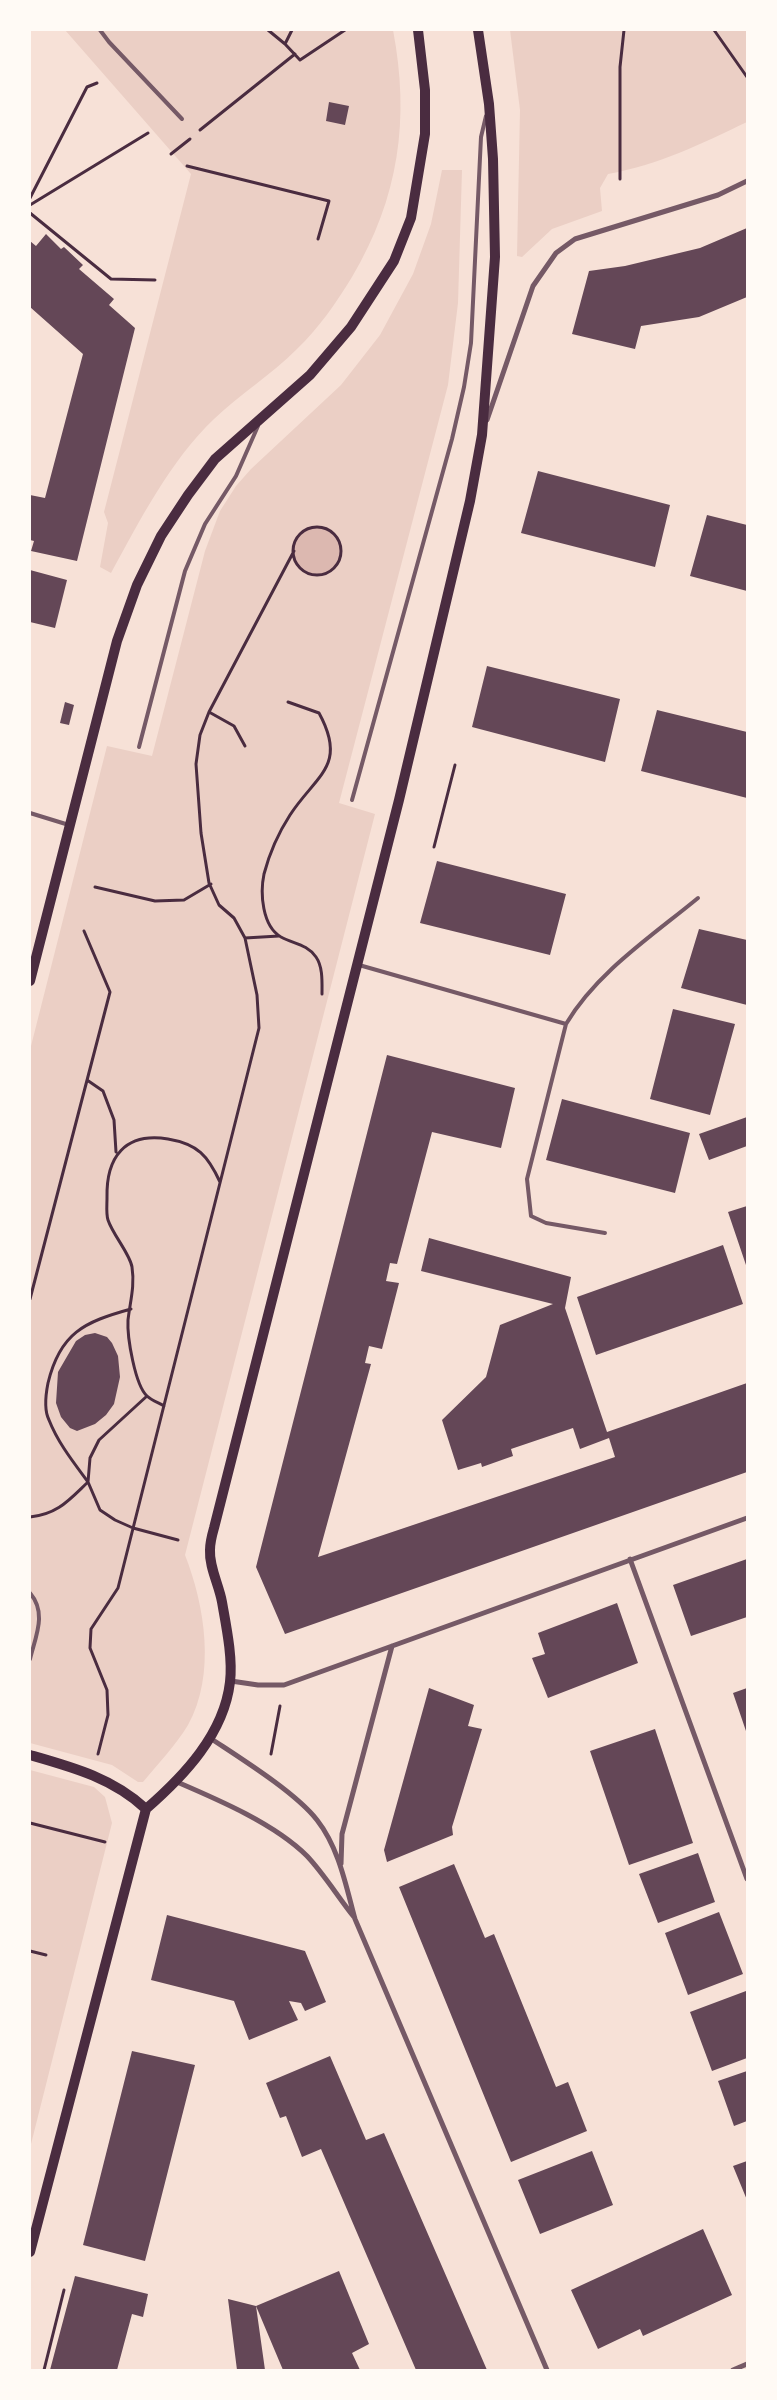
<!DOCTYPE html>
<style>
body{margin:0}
#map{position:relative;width:777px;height:2400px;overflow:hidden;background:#f7e1d7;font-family:Cabin,sans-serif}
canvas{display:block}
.frame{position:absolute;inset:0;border:31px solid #fffaf5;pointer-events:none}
</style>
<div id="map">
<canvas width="777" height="2400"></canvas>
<div class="frame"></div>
</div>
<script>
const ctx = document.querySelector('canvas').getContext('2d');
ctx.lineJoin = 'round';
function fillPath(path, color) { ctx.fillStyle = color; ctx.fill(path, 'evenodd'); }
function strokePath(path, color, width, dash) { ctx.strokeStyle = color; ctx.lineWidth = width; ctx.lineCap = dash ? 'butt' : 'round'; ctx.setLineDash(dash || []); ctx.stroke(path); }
fillPath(new Path2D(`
 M65,30h328c17,89 6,168 -41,247 -16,26 -33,51 -55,72 -26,26 -57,45 -83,70 -44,42 -74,101 -103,154l-11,-6 8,-44 -4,-11 87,-338z
 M510,30h237v92c-46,22 -89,43 -139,52l-8,14 2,23 -50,18 -30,28 -5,-1 3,-146z
 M442,170h20l-4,133 -10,82 -109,418 36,11 -190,741c20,51 31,120 3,170 -12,20 -30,39 -45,57h-5l-26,-17 -82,-22v-693l77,-304 45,10 53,-205 15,-40 16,-25 15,-17 90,-84 39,-50 33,-61 18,-50z
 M30,1770l64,17 11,10 7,26 -82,325z`), '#ebcfc5');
fillPath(new Path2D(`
 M293 551a24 24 0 1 1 48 0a24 24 0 1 1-48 0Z`), '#dcb8b0');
fillPath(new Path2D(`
 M329,102l20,4 -4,19 -19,-4z
 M747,228v69l-48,20 -58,9 -6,23 -63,-15 17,-63 36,-5 75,-18z
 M46,234l15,15 3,-2 19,18 -4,4 35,30 -5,6 26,23 -58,233 -46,-10 3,-10 -4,-1v-45l15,3 38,-144 -53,-47v-66l6,5z
 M538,471l132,34 -15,62 -134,-34z
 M707,515l40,10v66l-57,-15z
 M30,570l37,10 -12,48 -25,-6z
 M487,666l133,33 -15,63 -133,-35z
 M65,702l9,3 -5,20 -9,-2z
 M657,710l90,22v66l-106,-27z
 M437,861l129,33 -16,61 -130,-32z
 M699,929l48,11v65l-66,-17z
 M673,1009l62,15 -25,91 -60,-16z
 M387,1055l128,33 -14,60 -69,-16 -35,132 -7,-1 -4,18 13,2 -17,66 -13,-3 -4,17 6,1 -53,193 297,-100 -6,-19 -29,11 -7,-21 -62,21 2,7 -31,11 -1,-4 -23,7 -16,-50 44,-43 14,-52 53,-21 -132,-33 8,-33 142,39 -6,31 42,124 140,-49v89l-462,162 -29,-67z
 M562,1099l128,34 -15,60 -129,-33z
 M747,1117v29l-38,14 -10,-26z
 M747,1206v62l-19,-56z
 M723,1245l20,59 -147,51 -19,-58z
 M95,1333l12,4 5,6 6,13 2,21 -6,27 -8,11 -11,9 -18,7 -7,-3 -9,-11 -5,-14 2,-31 18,-31 9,-6z
 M747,1559v58l-56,19 -18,-51z
 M617,1603l21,60 -90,35 -16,-40 13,-4 -7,-21z
 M429,1688l45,17 -6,21 14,3 -30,98 1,8 -66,27 -3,-12z
 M747,1688v46l-14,-41z
 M655,1729l38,114 -64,22 -39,-114z
 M698,1853l17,49 -57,21 -19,-49z
 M454,1864l31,74 9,-4 62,153 12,-5 19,49 -76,31 -112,-275z
 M719,1912l24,62 -55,21 -23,-62z
 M167,1915l138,36 21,51 -21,9 -4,-8 -12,-2 9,19 -49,20 -15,-39 -83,-21z
 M746,1991l1,67 -35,13 -22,-59z
 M132,2051l63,14 -50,196 -62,-16z
 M330,2056l36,84 18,-7 103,237h-71l-95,-221 -19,8 -16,-41 -6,2 -14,-35z
 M747,2071v50l-13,5 -16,-45z
 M592,2151l21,54 -73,29 -22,-54z
 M747,2161v39l-14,-34z
 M703,2229l29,66 -89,41 -3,-7 -42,20 -27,-59z
 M339,2271l30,73 -17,9 8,17h-77l-27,-64z
 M75,2276l73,18 -5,23 -11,-3 -15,56h-67z
 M228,2299l28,7 9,64h-28z`), '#644757');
strokePath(new Path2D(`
 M268,30l17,14 7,-14
 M714,30l33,47
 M285,44l15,16 45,-30
 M200,130l95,-76
 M171,154l19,-15
 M187,166l142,35 -11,38
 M620,179v-112l4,-37
 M30,198l57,-111 10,-4
 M30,205l118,-72
 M30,213l81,66 44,1
 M293 551a24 24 0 1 1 48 0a24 24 0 1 1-48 0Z
 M288,702l31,11c29,53 -3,62 -29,102 -11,17 -21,40 -26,59 -4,19 -2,52 17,63 13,7 26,7 35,20 7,10 6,25 6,37
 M209,712l25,14 11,20
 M434,847l21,-82
 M95,887l60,14 29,-1 27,-16
 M245,938l34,-2
 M87,1080l16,11 11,29 2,32
 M30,1299l80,-307 -26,-61
 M147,1396l-48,44 -9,18 -2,24 12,28 15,10 18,8 45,12
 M164,1406c-5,-3 -13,-6 -17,-10 -12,-11 -20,-59 -19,-76 2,-18 7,-34 4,-53 -2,-13 -19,-32 -24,-47 -2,-6 -1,-15 -1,-22 -1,-41 18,-66 61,-59 30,5 40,17 52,43
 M30,1517c28,-3 39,-17 58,-35 -14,-19 -30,-39 -39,-62 -5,-10 -3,-27 -1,-37 12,-50 36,-61 83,-74
 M98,1754l10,-39 -1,-25 -17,-42 1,-19 27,-41 141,-560 -2,-33 -12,-57 -11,-20 -15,-13 -10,-22 -8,-50 -5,-69 4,-29 9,-23 85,-161
 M271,1754l9,-48
 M30,1823l75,19
 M30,1951l16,4
 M44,2370l20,-80`), '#4a2c40', 3);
strokePath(new Path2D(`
 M100,30l9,12 73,77
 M139,747l46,-176 20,-47 31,-48 22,-50
 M352,800l100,-361 12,-52 7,-44 10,-206 5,-21
 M30,813l39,12
 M359,965l207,59c31,-52 86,-88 132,-126
 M566,1024l-39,155 4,37 15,7 59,10
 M30,1593c17,20 6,42 0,66`), '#755966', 4);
strokePath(new Path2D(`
 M487,420l46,-134 23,-33 19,-14 143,-44 29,-14
 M630,1559l117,320
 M231,1681l27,4h26l463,-167
 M210,1738c30,20 85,54 107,82 22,28 29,66 38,99l192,451
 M177,1782c42,18 98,42 130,74 17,18 31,41 47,61
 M341,1864l1,-30 50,-188
 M733,2370l14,-6`), '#755966', 5);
strokePath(new Path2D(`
 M30,981l87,-340 20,-56 24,-49 27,-41 27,-36 95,-84 41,-48 43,-66 17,-43 14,-84v-44l-7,-60
 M30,1755c42,12 83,23 116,54
 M30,2252l116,-443c38,-33 78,-75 84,-127 3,-24 -4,-57 -8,-80 -3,-17 -13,-35 -12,-52 0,-7 2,-15 4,-22l185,-728 71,-299 12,-66 13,-178 -2,-98 -4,-55 -11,-74`), '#4a2c40', 10);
</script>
